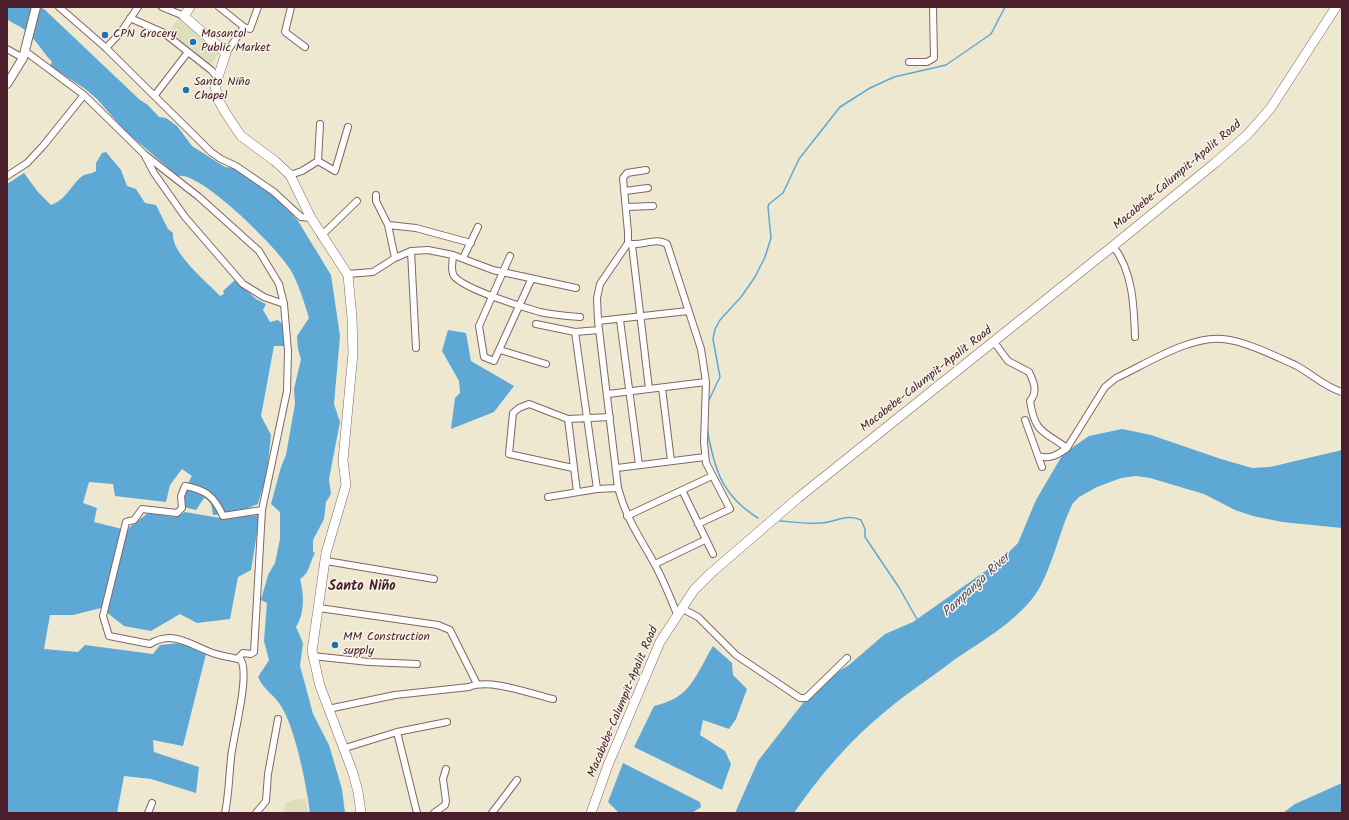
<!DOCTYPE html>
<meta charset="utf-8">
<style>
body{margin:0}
#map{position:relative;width:1349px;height:820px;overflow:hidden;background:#efe8d0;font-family:Kalam,sans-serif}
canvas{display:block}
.frame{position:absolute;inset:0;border:8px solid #4a1f2b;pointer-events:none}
</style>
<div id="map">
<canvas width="1349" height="820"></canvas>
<div class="frame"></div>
</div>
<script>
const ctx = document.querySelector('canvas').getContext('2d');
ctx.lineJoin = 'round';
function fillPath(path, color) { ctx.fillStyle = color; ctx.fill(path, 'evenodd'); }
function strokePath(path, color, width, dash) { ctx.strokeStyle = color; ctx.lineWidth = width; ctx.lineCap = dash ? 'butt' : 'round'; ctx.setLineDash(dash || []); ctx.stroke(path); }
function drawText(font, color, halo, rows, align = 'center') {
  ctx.font = font + ' Kalam,sans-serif'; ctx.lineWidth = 3; ctx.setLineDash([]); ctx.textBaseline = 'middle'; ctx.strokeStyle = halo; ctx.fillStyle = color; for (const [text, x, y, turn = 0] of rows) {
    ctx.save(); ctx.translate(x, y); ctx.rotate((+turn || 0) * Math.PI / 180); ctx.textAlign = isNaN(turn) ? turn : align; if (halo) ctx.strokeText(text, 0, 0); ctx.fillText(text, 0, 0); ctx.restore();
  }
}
fillPath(new Path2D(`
 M180,17l40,34 -12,17 -42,-35z
 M306,798l2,15h-25l2,-10 8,-3z`), '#dddebc');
fillPath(new Path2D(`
 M7,7h32l5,2 96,91 8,5 11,12 7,1 11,8 15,20 33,21 10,1 41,28 22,25 33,54 9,61 -6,68 6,18 -11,57 2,15 -5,8 -2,17 -11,21v12l2,1c-6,10 -5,20 -15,26 4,15 5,34 -4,48l7,16 -3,23 5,18 8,30 16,31 13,44 3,24h-35c-3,-26 -15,-86 -29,-107 -7,-12 -16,-14 -23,-29l11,-17 -5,-19 3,-38 -6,-3 7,-25 7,-12 5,-24v-27l-9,-8 10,-37 5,-12 9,-51 -1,-15 7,-30 -3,-10 -1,-13 12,-18c-5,-16 -10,-34 -19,-49 -12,-20 -89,-98 -112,-93l-53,-45 -28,-32 -13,-11 -34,-22 2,-4c-9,-10 -16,-22 -26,-31 -5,-5 -13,-7 -19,-12z
 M106,152l15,18 6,16 9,3 9,14 11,2 12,24 5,4c-3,19 34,49 47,63l4,-2 -1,-3 12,-11 21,19 10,5 -3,6 7,12 8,-2 7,6 1,20h-12l-13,70 10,19 -4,38 -9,31 -20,8 -25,3c-1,-7 -1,-14 -9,-17l-8,12 -12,-3 -2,-13 10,-18 -10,-7 -12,16 -4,17 -51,-6 -2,-12 -24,-2 -6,21 14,5 -3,14 32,8 22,-17 27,4 10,-5 35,6 40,-3 -9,55 -13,7 -8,42 -33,4 -17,-9 -29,17 -27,-5 -23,-18 -28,7h-23l-6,34 34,3 7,-7 68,9 7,-9 20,-2 26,11 -23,92 -30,-6 1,12 45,15 -3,26 -45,-14 -27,-3 -7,37h-110v-629l17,-11 14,19 13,13c17,-6 22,-24 33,-30 5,-2 8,-1 12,-4v-8l6,-10z
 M448,330l18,3 5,28 43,25 -20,26 -43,17 4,-31 5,-5 -1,-12 -17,-30z
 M1122,429l29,6 70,24 31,9 18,-1 72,-17v78l-60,-6 -29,-6 -18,-6 -31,-16 -54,-16 -14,-2 -15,2 -24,9 -18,10 -6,6c-14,27 -21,68 -38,92 -22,30 -56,47 -85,68 -21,16 -43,30 -63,47 -36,29 -67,65 -93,103h-59l23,-52 45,-58 33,-30 13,-8 36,-31 28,-12 88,-62 17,-17 18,-43 27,-46 26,-18z
 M713,646l19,17 1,12 14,14 -11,30 -7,10 -26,-9 -3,15 25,16 6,13 -9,26 -88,-43 20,-41c37,-8 41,-30 59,-60z
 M623,763l77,39 1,5 -9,6h-73l-11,-11z
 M1342,783v30h-59l12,-9z`), '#5ea8d6');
strokePath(new Path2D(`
 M708,402l12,-25 -7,-38 2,-10 5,-9 21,-23 14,-20 10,-20 6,-19 -3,-31 1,-3 14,-11 16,-34 41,-52 30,-19 24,-11 52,-12 45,-31 14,-27
 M707,428c7,40 14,67 51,90
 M780,521c13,1 26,3 39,2 15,0 28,-10 42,-3l4,9v8l35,52 18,32`), '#5ea8d6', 1.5);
const minor = new Path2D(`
 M59,7l47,41 105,104 10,7 15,7 38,26 27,25 10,1
 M162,7l22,9
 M219,7l25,20
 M291,7l-6,25 20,15
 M130,18l34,15 47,37 6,7
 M106,48l15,-16 17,-25
 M7,49l16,9
 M25,51l59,44 60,59 10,19 31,44 58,67 21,13 20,7
 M226,53l18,-26 6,2 8,-22
 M909,62h18l7,-4 -1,-51
 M155,95l33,-43
 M144,154l55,43 60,54 20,33 5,20 4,47 -1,40 -25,119 -8,142 -3,2 -8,-1 -6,6
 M318,161l17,10 13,-44
 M646,170l-19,3 -4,5 5,54v11l-28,41 -3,14 1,23 20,167c8,30 21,48 36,75 9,16 16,34 23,51
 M290,175l12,-4 16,-10 2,-37
 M7,176l20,-13 16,-17 41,-51
 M625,191l23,-3
 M376,195v6l12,24 28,3 55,15
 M626,207l27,-1
 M388,225l7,33
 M321,236l36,-35
 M628,243c12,5 26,-7 39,1l34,105 5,33 -2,60 2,21 24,46 -32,15
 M632,245l17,144
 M1113,246c20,25 21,61 22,91
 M411,251l5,97
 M453,255c0,6 -3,15 1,21 10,13 68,31 86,36 13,3 26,4 40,5
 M510,256l-31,70 5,31 10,4 37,-81
 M463,258l15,-31
 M347,274l26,-2 22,-14 16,-7 17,-1 25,5 40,15 83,18
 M620,320l19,145
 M598,321l90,-10
 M536,324l39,8 24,-2
 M575,332l22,157
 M994,342l14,19 21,11c5,10 9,20 1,29 5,33 14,30 37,47l38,-61 11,-9c30,-14 75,-43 107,-39 22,2 52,17 72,26 16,8 29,22 47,27
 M500,350l46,14
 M662,388l9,73
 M608,394l98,-12
 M568,419l9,73
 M1025,420l17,47
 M1039,456c11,4 20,-2 28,-8
 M573,468l-64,-14 4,-41 6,-5 10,-4 39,15 42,-2
 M617,468l88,-11
 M682,490l31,64
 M548,497l49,-8 21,-1
 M627,516l85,-40
 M326,561l108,18
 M655,564l50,-24
 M319,608l119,17 12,5 27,54
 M681,608l17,9 38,38 64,43h6l41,-40
 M312,656l57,6 48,2
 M328,709l67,-14 74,-8c21,-9 62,7 84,12
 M397,732l20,81
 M345,748l52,-16 50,-10
 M148,813l4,-10
 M225,813c4,-19 4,-37 6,-55 2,-22 19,-81 10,-98 -10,-3 -22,-4 -31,-8 -21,-8 -37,-22 -60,-8l-41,-8 -6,-20 23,-94 8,-2 8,-11 35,4 5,-5 -1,-12 4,-10c21,4 29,10 38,30l39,-6
 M256,813l10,-12 2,-27 10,-55
 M434,813l11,-8 1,-4 -3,-22 3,-10
 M492,813l25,-33`);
const tertiary = new Path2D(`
 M7,84l16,-26 13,-51`);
const secondary = new Path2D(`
 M190,7l-6,9 42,37 -11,33 4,15 6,11 16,24 34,25 15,14 21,43 37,57 4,43 1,35 -10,107 3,25 -20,68 -14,98 8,35 33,87 5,19 3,21
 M591,813l17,-48 52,-123 34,-52 17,-17 87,-75 315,-252 102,-83 32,-28 23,-26 66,-102`);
strokePath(minor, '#846565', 8);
strokePath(tertiary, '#846565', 10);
strokePath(secondary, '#846565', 10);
strokePath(minor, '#fff', 6);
strokePath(tertiary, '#fff', 8);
strokePath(secondary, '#fff', 9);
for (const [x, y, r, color] of [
 [105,35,4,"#1f6fb2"],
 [193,42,4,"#1f6fb2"],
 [186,90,4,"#1f6fb2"],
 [335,645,4,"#1f6fb2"]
]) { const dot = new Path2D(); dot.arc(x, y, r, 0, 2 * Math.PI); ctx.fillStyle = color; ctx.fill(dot); strokePath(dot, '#f7f3e8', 1.5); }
drawText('12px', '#4a1f2b', '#f7f3e8', [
 ["CPN Grocery",113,35],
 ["Masantol",201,35],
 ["Public Market",201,49],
 ["Santo Niño",194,83],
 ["Chapel",194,97],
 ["MM Construction",343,638],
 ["supply",343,652]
], 'left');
drawText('12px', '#4a1f2b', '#f7f3e8', [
 ["Macabebe-Calumpit-Apalit Road",1178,176,-40],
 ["Macabebe-Calumpit-Apalit Road",927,380,-38],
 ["Macabebe-Calumpit-Apalit Road",624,702,-67]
]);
drawText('italic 13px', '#514f67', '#f7f3e8', [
 ["Pampanga River",977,586,-43]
]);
drawText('bold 14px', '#4a1f2b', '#f7f3e8', [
 ["Santo Niño",362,588]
]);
</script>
